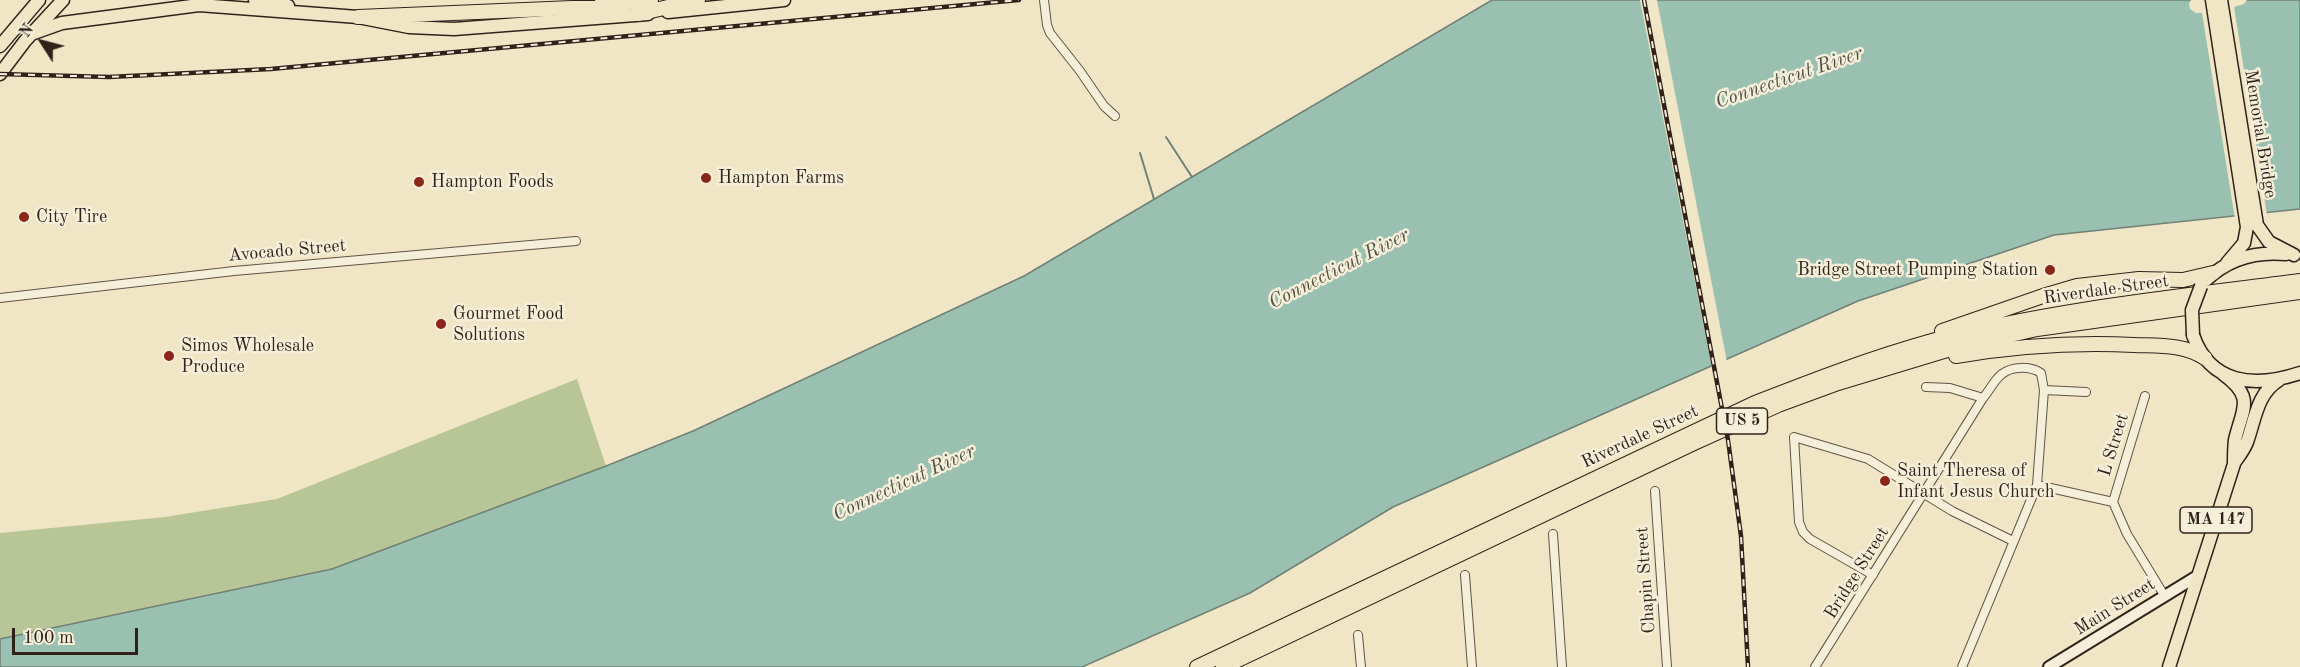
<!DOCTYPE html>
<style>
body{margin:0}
#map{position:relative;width:2300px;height:667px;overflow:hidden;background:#f0e6c5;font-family:"Old Standard TT",serif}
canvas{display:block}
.north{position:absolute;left:12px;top:12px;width:60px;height:60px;-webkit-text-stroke:4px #f5efd9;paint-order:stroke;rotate:306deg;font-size:16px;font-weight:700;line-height:24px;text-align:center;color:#30221a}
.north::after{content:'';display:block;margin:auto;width:21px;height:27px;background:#30221a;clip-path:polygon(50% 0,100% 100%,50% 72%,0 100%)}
.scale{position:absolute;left:12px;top:628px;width:126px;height:27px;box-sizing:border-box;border:3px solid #30221a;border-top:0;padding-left:8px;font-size:18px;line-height:21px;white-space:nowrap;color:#30221a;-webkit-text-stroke:4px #f5efd9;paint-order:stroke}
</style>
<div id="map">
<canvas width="2300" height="667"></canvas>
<div class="north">N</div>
<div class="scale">100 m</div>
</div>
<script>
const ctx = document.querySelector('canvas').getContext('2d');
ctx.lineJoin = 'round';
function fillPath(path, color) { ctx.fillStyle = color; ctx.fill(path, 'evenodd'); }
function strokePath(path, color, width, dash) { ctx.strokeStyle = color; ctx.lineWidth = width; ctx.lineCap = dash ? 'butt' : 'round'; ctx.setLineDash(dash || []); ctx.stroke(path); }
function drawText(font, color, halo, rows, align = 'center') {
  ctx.font = font + ' "Old Standard TT",serif'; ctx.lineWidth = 5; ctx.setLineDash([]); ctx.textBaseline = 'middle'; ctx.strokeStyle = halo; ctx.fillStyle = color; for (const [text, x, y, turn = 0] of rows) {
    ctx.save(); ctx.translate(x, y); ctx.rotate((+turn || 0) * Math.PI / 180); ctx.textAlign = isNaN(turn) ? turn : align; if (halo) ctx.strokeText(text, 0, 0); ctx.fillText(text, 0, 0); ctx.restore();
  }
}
fillPath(new Path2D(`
 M577,379l29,87 -274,103 -332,70v-106l165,-16 112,-18z`), '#b8c596');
const water = new Path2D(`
 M1492,0h808v209l-246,26 -196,66 -465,206 -143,86 -168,74h-1082v-28l332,-70 274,-103 87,-35 331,-155z`);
fillPath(water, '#9ac0b1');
strokePath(water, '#708175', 1.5);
fillPath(new Path2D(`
 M1640,0h17l70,362 -15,7z
 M2191,0h56l-3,4 -10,3 33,208 -32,4 -33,-206h-6l-6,-4 -1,-5z`), '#f0e6c5');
strokePath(new Path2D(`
 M1166,137l26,40
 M1140,153l14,46`), '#708175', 2);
const street = new Path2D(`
 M1044,0l3,25 3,8 30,38 24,35 11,10
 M0,298l234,-27 342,-30
 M1926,387l24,1 33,10
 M2044,390l42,2
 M2037,485l76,17 14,32 37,61
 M1655,491l12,176
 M2113,502l32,-106
 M1553,534l9,133
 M1465,575l7,92
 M1873,575l-63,-36 -7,-7 -4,-10 -5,-85 74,22 84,52 61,30
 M1358,635l3,32
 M1815,667l168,-269c7,-8 11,-18 19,-24 10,-8 28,-8 39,-1l3,17 -7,95 -75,182`);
const secondary = new Path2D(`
 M2049,667l150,-92`);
const primary = new Path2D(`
 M255,0l33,6
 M2212,0l35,227 -3,16 -17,20
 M2221,0l36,225 12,17 25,13
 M668,12l116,-12
 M31,34l31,-11 137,-18 159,12 51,10 45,2 194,-15
 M0,46l39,-46
 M0,74l25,-33 38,-41
 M2206,280c22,-21 49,-29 80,-26
 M2193,335c17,50 62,53 107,38
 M2234,463c5,-7 10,-13 13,-21 8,-22 10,-49 32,-62
 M2169,667l65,-203c0,-8 0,-16 1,-24 7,-31 21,-42 -12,-66`);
const highway = new Path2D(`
 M638,14l60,-14
 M358,17l238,-10 55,-7
 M1942,331l101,-35 34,-10 62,-7 44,1 30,-7
 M1956,356c60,-10 117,-14 178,-11 25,1 49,-1 71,13
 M1197,667l558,-264c59,-23 116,-45 177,-62 120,-32 245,-44 368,-60
 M1223,667l471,-224 84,-38 60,-22 119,-36 80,-18 263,-37`);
strokePath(street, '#605345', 10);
strokePath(secondary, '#30221a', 14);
strokePath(primary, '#30221a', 15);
strokePath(highway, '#30221a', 16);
strokePath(street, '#f5efd9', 8);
strokePath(secondary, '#f5efd9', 10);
strokePath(primary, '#f0e6c5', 12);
strokePath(highway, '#f0e6c5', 14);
const rail = new Path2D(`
 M1644,0l84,440 13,96 7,131
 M0,74l109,3 162,-8 748,-69`);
strokePath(rail, '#30221a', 4.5);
strokePath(rail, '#f5efd9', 2, [7]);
const primaryBridge = new Path2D(`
 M2193,335l-1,-25 9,-24`);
strokePath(primaryBridge, '#30221a', 15, []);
strokePath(primaryBridge, '#f0e6c5', 12);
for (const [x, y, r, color] of [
 [706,178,6,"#8f2418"],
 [419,182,6,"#8f2418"],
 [24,217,6,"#8f2418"],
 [2050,270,6,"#8f2418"],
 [441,324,6,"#8f2418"],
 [169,356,6,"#8f2418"],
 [1885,481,6,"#8f2418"]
]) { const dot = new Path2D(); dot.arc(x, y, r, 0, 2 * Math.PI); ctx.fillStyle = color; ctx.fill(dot); strokePath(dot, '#f5efd9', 2); }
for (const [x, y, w] of [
 [1742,421,51],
 [2216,520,72]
]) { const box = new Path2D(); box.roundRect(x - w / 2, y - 13, w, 26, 4.5); ctx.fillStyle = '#f5efd9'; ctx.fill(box); strokePath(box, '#30221a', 1.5); }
drawText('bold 16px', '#30221a', null, [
 ["US 5",1742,421],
 ["MA 147",2216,520]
]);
drawText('18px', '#30221a', '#f5efd9', [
 ["Memorial Bridge",2260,134,81],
 ["Avocado Street",287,251,-5],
 ["Riverdale Street",2106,290,-8],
 ["Riverdale Street",1640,437,-25],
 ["L Street",2114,445,-73],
 ["Bridge Street",1857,573,-58],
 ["Chapin Street",1646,580,-94],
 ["Main Street",2115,607,-32]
]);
drawText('18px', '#30221a', '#f5efd9', [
 ["Hampton Farms",718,178],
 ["Hampton Foods",431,182],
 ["City Tire",36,217],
 ["Bridge Street Pumping Station",2038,270,"right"],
 ["Gourmet Food",453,314],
 ["Solutions",453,335],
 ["Simos Wholesale",181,346],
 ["Produce",181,367],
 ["Saint Theresa of",1897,471],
 ["Infant Jesus Church",1897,492]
], 'left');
drawText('italic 20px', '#505147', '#f5efd9', [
 ["Connecticut River",1789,78,-19],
 ["Connecticut River",1339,269,-27],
 ["Connecticut River",904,483,-25]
]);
</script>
